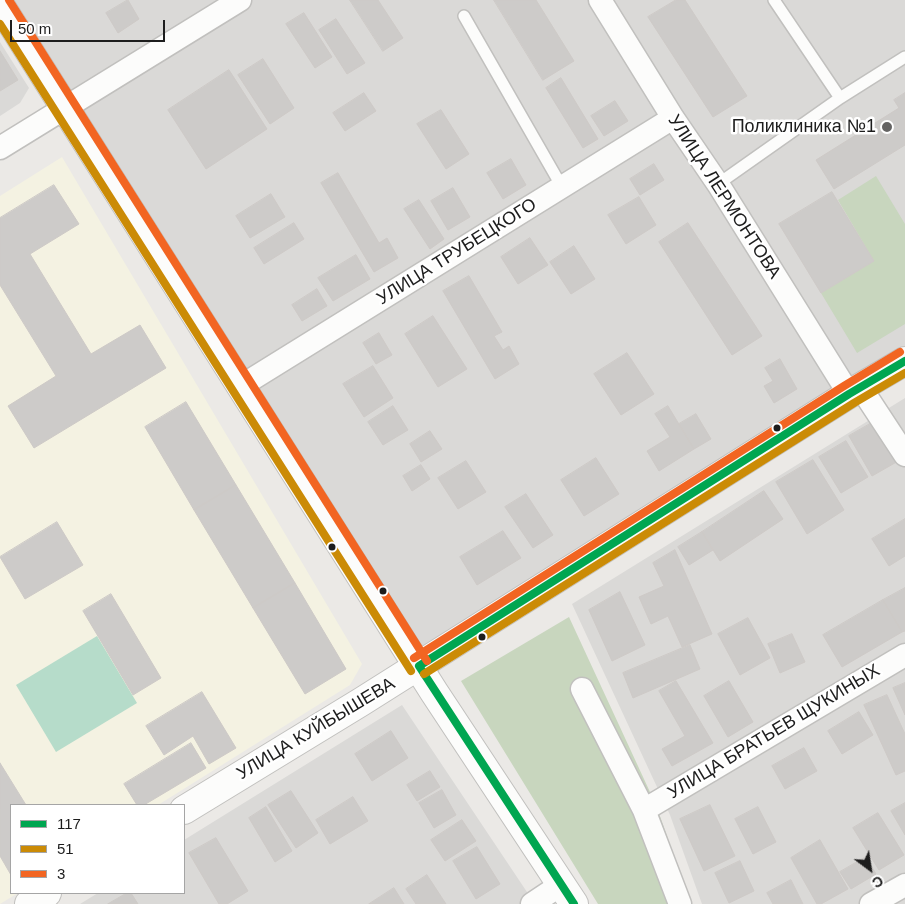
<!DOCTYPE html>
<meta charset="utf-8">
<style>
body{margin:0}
#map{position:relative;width:905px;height:904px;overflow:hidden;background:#ebe9e6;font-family:Helvetica,sans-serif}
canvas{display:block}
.legend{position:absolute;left:10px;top:804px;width:175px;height:90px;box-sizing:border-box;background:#fff;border:1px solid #a5a5a5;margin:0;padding:6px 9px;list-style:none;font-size:15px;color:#1d1d1d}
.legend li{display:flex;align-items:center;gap:10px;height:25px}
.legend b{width:25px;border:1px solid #a5a5a5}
.north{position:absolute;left:845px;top:844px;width:50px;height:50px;-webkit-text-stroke:4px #fff;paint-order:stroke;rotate:149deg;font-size:14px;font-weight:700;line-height:20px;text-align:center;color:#1d1d1d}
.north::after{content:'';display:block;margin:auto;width:18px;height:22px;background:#1d1d1d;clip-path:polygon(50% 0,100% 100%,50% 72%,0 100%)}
.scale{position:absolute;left:10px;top:20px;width:155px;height:22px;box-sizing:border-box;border:2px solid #1d1d1d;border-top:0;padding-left:6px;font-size:15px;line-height:18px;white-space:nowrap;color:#1d1d1d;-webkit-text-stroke:4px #fff;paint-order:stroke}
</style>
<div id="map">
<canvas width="905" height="904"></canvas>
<ul class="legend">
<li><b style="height:6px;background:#00a651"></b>117</li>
<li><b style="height:6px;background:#cb8b06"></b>51</li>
<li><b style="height:6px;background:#f26522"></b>3</li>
</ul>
<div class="north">С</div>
<div class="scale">50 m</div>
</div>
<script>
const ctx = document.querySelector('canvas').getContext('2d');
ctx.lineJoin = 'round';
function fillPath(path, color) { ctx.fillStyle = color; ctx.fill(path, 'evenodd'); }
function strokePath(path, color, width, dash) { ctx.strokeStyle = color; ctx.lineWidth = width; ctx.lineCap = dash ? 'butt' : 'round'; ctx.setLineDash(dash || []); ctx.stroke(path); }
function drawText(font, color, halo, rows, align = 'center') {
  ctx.font = font + ' Helvetica,sans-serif'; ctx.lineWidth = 5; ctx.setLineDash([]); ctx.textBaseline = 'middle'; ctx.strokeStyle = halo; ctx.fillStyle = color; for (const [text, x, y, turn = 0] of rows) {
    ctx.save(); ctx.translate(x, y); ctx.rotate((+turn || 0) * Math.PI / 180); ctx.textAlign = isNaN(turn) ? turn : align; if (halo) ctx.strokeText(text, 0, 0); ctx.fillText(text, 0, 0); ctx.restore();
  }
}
fillPath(new Path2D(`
 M0,0h905v361l-486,305z
 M0,42l29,46 -9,15 -20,13z
 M905,398v506h-203l-32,-89 -98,-211z
 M402,705l133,199h-455l18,-11h86v-53z`), '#dad9d7');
fillPath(new Path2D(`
 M62,157l300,507 -12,21 -192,120h-147v88h7l-18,11v-708z`), '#f4f2e2');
fillPath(new Path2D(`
 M876,176l29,48v100l-48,29 -36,-60 53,-32 -36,-61z
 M569,617l87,188 35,99h-93l-137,-223z`), '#c8d6be');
fillPath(new Path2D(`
 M97,636l40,67 -81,49 -40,-67z`), '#b6dcca');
const building = new Path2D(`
 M128,0l11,19 -21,14 -12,-20z
 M350,0h28l25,38 -20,13z
 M494,0h42l38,61 -31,19z
 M676,0h9l62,96 -34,21 -65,-100z
 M304,13l28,44 -17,11 -29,-44z
 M336,19l29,44 -18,11 -28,-44z
 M0,51l18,29 -18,11z
 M263,59l31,49 -24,16 -32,-49z
 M229,70l38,59 -61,40 -38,-59z
 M561,78l37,61 -15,9 -37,-60z
 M364,93l12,18 -31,20 -12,-18z
 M905,93v52l-71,44 -18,-29 83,-52 -5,-8z
 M615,101l13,20 -24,15 -13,-20z
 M441,110l28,44 -23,15 -29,-45z
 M511,159l15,26 -23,14 -16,-26z
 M654,164l10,16 -24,15 -10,-16z
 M338,173l41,70 8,-5 11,20 -24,14 -53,-89z
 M54,185l25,39 -49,30 61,100 49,-29 26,43 -132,80 -26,-42 48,-30 -56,-91v-67z
 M453,188l17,29 -22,13 -17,-29z
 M832,192l42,69 -53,32 -42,-69z
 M271,194l14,23 -35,21 -14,-22z
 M639,197l17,28 -30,19 -18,-29z
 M419,200l25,39 -14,10 -26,-40z
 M294,223l10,16 -40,25 -10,-16z
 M688,223l74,113 -30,19 -73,-113z
 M530,238l18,27 -30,19 -17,-27z
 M574,246l21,33 -24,15 -21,-32z
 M356,255l14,24 -37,22 -15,-23z
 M469,276l33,56 -8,4 9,14 6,-4 10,18 -24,15 -52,-88z
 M317,289l10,17 -25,15 -10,-16z
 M433,316l34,53 -29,18 -33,-53z
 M379,333l13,22 -16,9 -13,-21z
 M627,353l27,41 -33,21 -27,-41z
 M780,359l17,30 -23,14 -10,-17 9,-5 -8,-13z
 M373,366l20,32 -29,19 -21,-33z
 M186,402l50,83 -42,25 -49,-83z
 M393,406l15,24 -25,15 -15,-23z
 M668,406l26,43 -35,22 -12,-20 23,-14 -15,-23z
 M696,414l15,25 -17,10 -15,-25z
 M877,420l23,40 -28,16 -23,-40z
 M430,431l12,18 -21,13 -11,-18z
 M846,441l22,36 -27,16 -22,-36z
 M596,458l23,36 -35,22 -23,-36z
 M813,460l31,50 -37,24 -31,-52z
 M466,461l20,31 -28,17 -20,-31z
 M421,465l9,14 -18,12 -9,-15z
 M236,485l59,98 -42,25 -59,-98z
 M764,491l19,28 -63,42 -18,-29z
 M526,494l27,41 -20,13 -28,-41z
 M905,519v37l-16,10 -17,-27z
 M57,522l26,43 -58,34 -25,-42z
 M503,531l18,27 -44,27 -17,-28z
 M702,532l11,18 -24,15 -11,-18z
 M675,550l37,84 -30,13 -14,-31 -17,8 -12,-27 25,-11 -11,-23z
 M295,583l51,86 -41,25 -52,-86z
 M905,588v43l-3,1 -19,-32z
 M620,592l25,53 -33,16 -23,-51z
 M111,594l50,84 -28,17 -50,-84z
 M883,600l19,32 -60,35 -19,-32z
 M748,618l22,40 -30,17 -22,-41z
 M792,634l13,28 -25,11 -12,-29z
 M690,645l10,24 -67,29 -10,-25z
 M676,681l37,62 -41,23 -10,-17 23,-13 -26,-45z
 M729,681l24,41 -25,15 -24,-41z
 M905,683v32l-12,-27z
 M202,692l34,56 -27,16 -16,-28 -29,19 -18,-29z
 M887,695l18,39v37l-9,4 -32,-70z
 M859,712l14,23 -31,19 -14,-23z
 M391,731l17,27 -36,23 -17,-27z
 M191,743l15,25 -62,37h-7l-13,-21z
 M804,748l13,23 -32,18 -13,-23z
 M0,763l26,42h-15v70l-11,-19z
 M430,771l10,16 -23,14 -10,-16z
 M442,790l14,25 -22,13 -15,-25z
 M291,791l27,42 -22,15 -28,-43z
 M353,797l15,24 -38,23 -14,-24z
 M905,803v32l-14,-24z
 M710,805l25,51 -31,15 -24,-52z
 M266,807l26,44 -17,11 -26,-44z
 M758,807l18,35 -23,12 -18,-35z
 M878,813l26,42 -25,15 -26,-42z
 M462,820l14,21 -31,20 -14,-21z
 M216,838l32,53 -21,13h-8l-30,-51z
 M820,840l28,49 -27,15h-4l-26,-46z
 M477,847l23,37 -24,15 -23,-38z
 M866,857l10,17 -25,15 -11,-17z
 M740,861l14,30 -25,12 -14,-30z
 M427,875l19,29h-30l-10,-15z
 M791,880l12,24h-30l-6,-11z
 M394,888l10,16h-35z
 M127,893h4l7,11h-30z`);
fillPath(building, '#cdcbc9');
strokePath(building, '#cecac7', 1);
const service = new Path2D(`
 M774,0l66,98
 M464,16l98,171
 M718,184l122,-86 65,-41`);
const minor = new Path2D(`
 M600,0l73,118 45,66 131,210
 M0,148l240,-148
 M241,386l432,-268
 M861,388l44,67
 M582,689l62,121 36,94
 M644,810l261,-155
 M532,904l30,-20
 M871,904l34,-19`);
const tertiary = new Path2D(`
 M0,5l434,687 140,212
 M184,810l177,-108 488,-308 56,-33
 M29,904l18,-11`);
strokePath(service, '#c1c0be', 14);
strokePath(minor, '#c1c0be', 25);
strokePath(tertiary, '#c1c0be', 30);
strokePath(service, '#fcfcfb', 11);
strokePath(minor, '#fcfcfb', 22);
strokePath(tertiary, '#fcfcfb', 28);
strokePath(new Path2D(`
 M419,666l430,-272 56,-33
 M419,666l155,238`), '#00a651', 8);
strokePath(new Path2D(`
 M0,24l411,647
 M424,674l430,-271 51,-30`), '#cb8b06', 8);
strokePath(new Path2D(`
 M9,0l418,661
 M414,658l430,-272 56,-34`), '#f26522', 8);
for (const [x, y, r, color] of [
 [887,127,6,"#656463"],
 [777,428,4.5,"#1d1d1d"],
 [332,547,4.5,"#1d1d1d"],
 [383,591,4.5,"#1d1d1d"],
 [482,637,4.5,"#1d1d1d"]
]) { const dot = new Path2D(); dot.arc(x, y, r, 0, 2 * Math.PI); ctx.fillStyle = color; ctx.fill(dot); strokePath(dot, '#fff', 2); }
drawText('18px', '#1d1d1d', '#fff', [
 ["Поликлиника №1",876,127]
], 'right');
drawText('18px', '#1d1d1d', '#fff', [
 ["УЛИЦА ЛЕРМОНТОВА",724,197,57],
 ["УЛИЦА ТРУБЕЦКОГО",457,252,-32],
 ["УЛИЦА КУЙБЫШЕВА",316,729,-31],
 ["УЛИЦА БРАТЬЕВ ЩУКИНЫХ",774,732,-31]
]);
</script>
